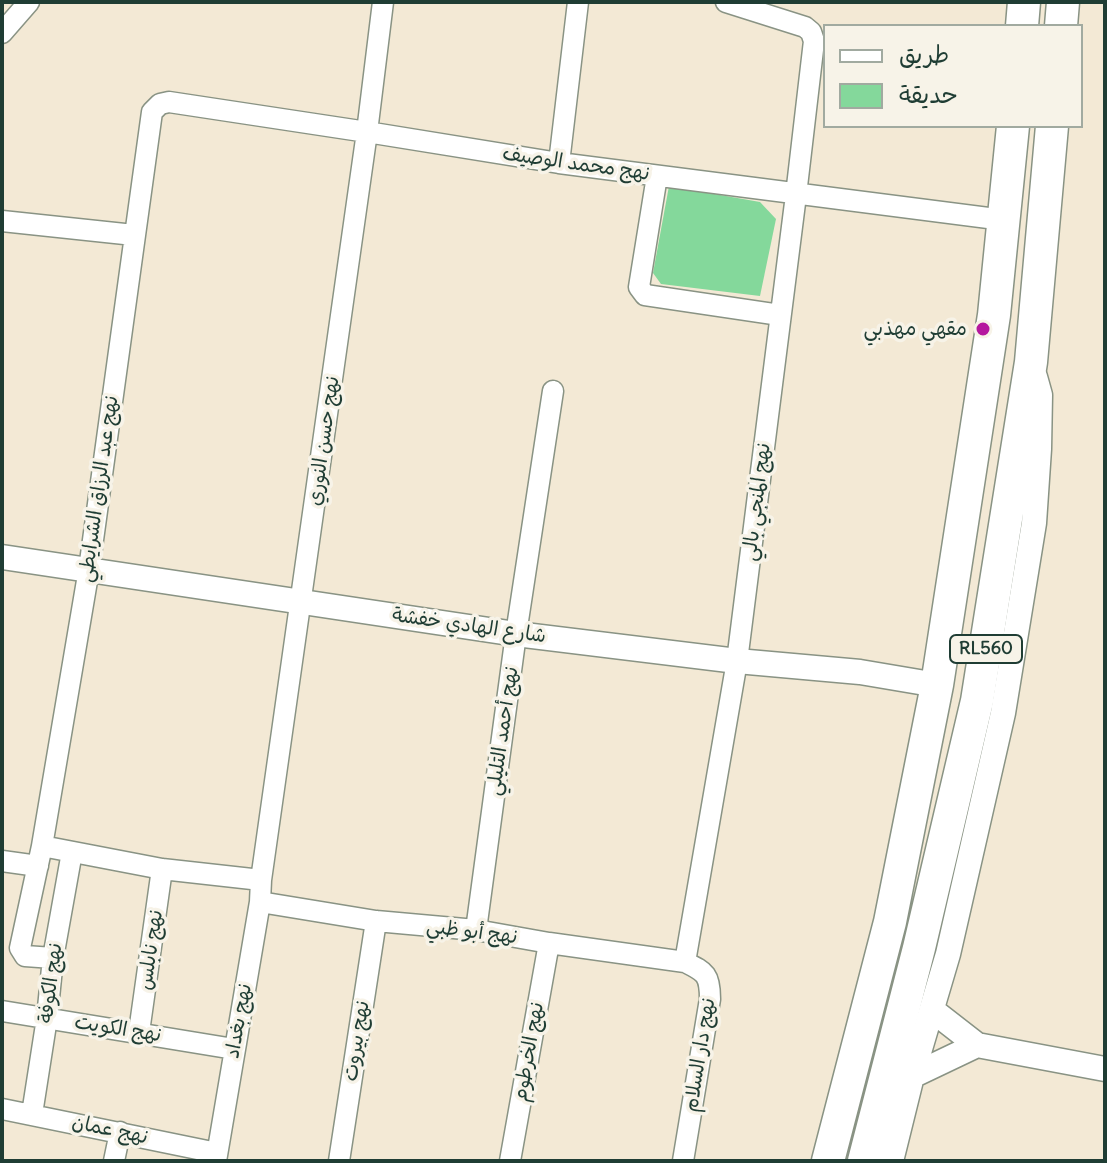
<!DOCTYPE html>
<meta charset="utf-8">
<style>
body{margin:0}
#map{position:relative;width:1107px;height:1163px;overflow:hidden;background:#f3e9d5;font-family:Delius,"Playpen Sans Arabic",sans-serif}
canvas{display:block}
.frame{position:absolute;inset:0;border:4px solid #1f3d34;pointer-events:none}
.legend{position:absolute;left:823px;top:24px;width:260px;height:104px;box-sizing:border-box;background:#f7f3e8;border:2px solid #a1aaa0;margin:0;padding:10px 14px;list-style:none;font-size:24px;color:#1f3d34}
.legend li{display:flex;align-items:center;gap:16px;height:40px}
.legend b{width:40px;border:2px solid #a1aaa0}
</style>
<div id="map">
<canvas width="1107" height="1163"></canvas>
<div class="frame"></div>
<ul class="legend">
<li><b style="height:10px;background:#fff"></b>طريق</li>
<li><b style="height:22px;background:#84d89b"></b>حديقة</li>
</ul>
</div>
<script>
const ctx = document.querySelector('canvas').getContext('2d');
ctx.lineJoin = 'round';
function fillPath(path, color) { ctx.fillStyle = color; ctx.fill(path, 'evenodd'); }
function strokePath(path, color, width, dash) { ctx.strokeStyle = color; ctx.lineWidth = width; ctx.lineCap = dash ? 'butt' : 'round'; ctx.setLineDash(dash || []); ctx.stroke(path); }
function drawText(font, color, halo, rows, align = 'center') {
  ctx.font = font + ' Delius,"Playpen Sans Arabic",sans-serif'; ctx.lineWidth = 7; ctx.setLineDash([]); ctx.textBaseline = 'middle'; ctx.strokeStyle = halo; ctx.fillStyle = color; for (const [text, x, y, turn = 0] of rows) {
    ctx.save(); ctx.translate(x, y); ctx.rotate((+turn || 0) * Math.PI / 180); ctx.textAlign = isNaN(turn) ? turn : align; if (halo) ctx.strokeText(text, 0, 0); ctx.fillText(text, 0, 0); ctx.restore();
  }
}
fillPath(new Path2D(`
 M669,186l91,16 16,17 -16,77 -99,-12 -8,-11z`), '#84d89b');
const minor = new Path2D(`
 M2,33l27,-31
 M559,163l19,-161
 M657,176l-18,111 6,8 135,20
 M2,221l132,14
 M42,846l120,23 99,11
 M2,861l36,5
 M260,902l116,19 100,9 73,13 136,19c20,10 25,12 25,37l-27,162
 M476,930l40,-296 37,-243
 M53,958l-28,-2 -5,-8 22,-102 47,-277 63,-457 8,-8 9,-2 198,30 192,31 445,57
 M685,962l52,-301 59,-466 18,-154 -3,-9 -6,-5 -79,-25
 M2,1011l232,38
 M139,1032l23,-163
 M2,1109l215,44
 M32,1114l15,-96 6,-60 19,-106
 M114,1161l6,-29
 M216,1161l44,-259 1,-22 106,-748 16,-130
 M339,1161l37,-240
 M510,1161l39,-218`);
const tertiary = new Path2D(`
 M2,557l514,77 221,27 123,11 77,13
 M932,1010l45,35 128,24
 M912,1076l65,-31
 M891,1161l21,-85 36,-122 55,-241 31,-190 5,-74 1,-54 -5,-18`);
const trunk = new Path2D(`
 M1022,26l2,-24
 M1061,26l2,-24
 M828,1161l62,-239 47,-237 57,-370 19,-189
 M864,1161l55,-213 58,-247 54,-339 21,-236`);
strokePath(minor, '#899384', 23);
strokePath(tertiary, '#899384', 27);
strokePath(trunk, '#899384', 35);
strokePath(minor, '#fff', 20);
strokePath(tertiary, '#fff', 24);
strokePath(trunk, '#fff', 32);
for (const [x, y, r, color] of [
 [983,329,8,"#b5179e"]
]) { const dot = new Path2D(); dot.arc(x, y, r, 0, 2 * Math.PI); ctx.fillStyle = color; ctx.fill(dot); strokePath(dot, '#f7f3e8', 3); }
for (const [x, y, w] of [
 [986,649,72]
]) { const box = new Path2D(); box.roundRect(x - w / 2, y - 14, w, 28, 6); ctx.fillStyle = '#f7f3e8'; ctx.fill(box); strokePath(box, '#1f3d34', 2); }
drawText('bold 18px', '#1f3d34', null, [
 ["RL560",986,649]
]);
drawText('20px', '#1f3d34', '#f7f3e8', [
 ["نهج محمد الوصيف",576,164,8],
 ["نهج حسن النوري",324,441,-82],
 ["نهج عبد الرزاق الشرايطي",99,489,-82],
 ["نهج المنجي بالي",757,502,-83],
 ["شارع الهادي خفشة",469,626,8],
 ["نهج أحمد التليلي",503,731,-82],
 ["نهج أبو ظبي",472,932,7],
 ["نهج نابلس",151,950,-82],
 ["نهج الكوفة",51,983,-83],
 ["نهج بغداد",239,1021,-80],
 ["نهج الكويت",118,1029,9],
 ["نهج بيروت",357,1041,-81],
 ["نهج الخرطوم",529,1052,-80],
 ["نهج دار السلام",700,1055,-81],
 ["نهج عمان",110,1130,12]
]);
drawText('20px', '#1f3d34', '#f7f3e8', [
 ["مقهي مهذبي",967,329]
], 'right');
</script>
